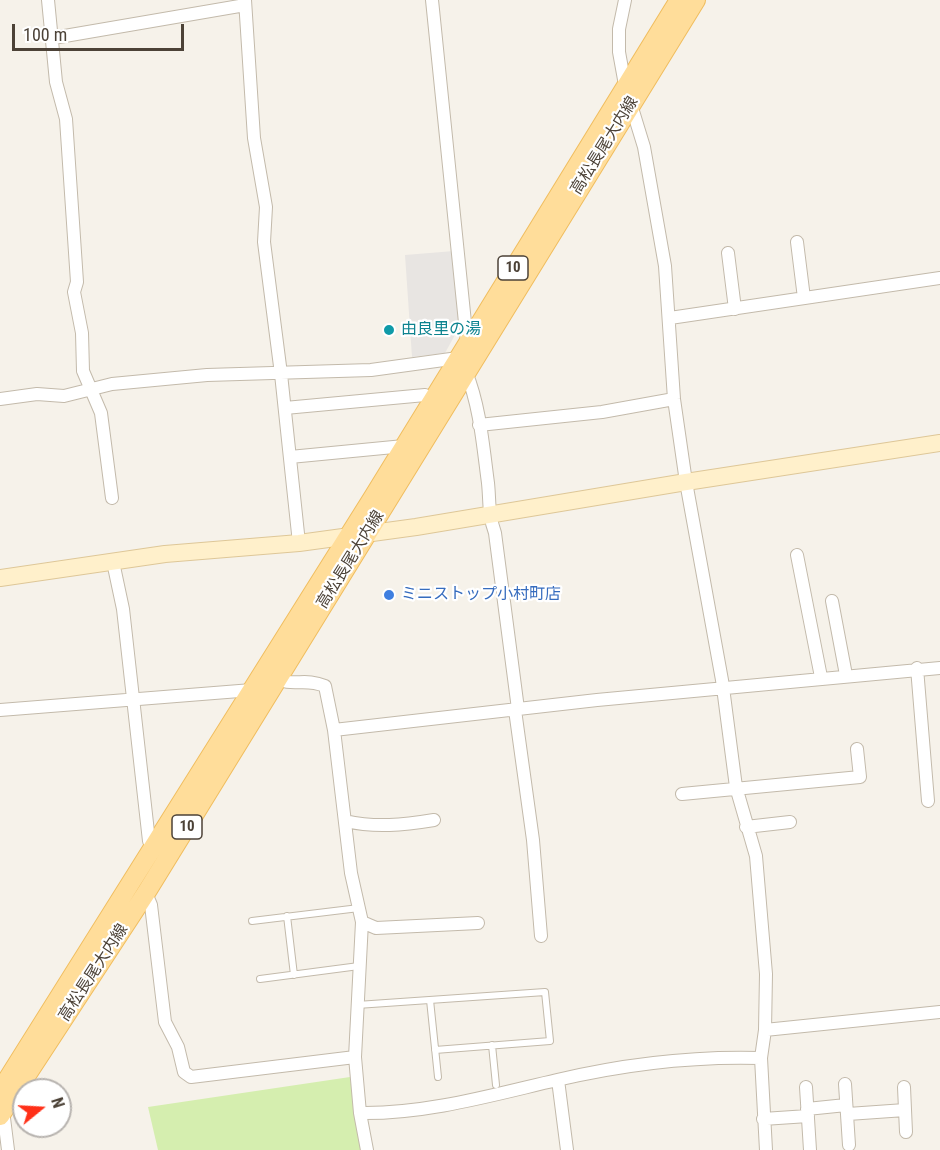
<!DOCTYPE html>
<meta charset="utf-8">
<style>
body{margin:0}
#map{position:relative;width:940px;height:1150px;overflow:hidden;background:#f6f2ea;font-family:"Roboto Condensed",sans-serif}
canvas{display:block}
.north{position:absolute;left:12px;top:1078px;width:60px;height:60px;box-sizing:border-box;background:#fff;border:2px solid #b7b3af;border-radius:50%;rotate:72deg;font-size:16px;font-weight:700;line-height:24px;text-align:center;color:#4c4237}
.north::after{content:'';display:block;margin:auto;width:21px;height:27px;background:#ff3018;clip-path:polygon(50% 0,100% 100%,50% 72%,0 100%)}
.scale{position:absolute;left:12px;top:24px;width:172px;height:27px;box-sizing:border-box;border:3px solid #4c4237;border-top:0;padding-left:8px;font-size:18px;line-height:21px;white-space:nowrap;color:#4c4237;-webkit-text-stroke:4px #fff;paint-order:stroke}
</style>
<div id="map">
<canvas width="940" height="1150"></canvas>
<div class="north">N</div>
<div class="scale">100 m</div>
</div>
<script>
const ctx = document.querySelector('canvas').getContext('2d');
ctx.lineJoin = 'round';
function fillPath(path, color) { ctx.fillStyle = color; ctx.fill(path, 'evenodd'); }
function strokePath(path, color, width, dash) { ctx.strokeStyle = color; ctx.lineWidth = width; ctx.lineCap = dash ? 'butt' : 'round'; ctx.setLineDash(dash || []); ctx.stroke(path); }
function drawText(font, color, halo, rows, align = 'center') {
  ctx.font = font + ' "Roboto Condensed","Noto Sans JP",sans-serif'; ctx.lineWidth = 4.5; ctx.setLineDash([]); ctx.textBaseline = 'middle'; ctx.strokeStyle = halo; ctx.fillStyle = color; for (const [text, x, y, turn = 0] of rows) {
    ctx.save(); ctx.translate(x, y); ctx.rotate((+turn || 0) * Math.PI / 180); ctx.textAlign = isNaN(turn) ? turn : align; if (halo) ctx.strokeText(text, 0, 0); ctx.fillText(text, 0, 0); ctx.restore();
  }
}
fillPath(new Path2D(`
 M350,1077l11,73h-203l-10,-43z`), '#d5eeaf');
fillPath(new Path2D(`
 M454,251l7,73 -16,29 -33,4 -7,-102z`), '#e8e5e2');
const lane = new Path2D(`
 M287,916l7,59
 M252,921l107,-13
 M260,979l99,-13
 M430,1000l8,77
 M357,1005l188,-13 5,49 -115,9
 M492,1045l4,40`);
const street = new Path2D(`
 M48,0l8,82 10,37 11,163 -3,10 8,41 1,38 18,42 11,85
 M245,0l9,138 12,69 -2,35 17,132 18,169
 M432,0l35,342
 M625,0l-6,29v23l6,33 19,62 21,119 9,133 12,83 36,198 14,107 20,69 10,118 -1,56 -4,28 5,92
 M53,38l192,-33
 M797,242l7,56
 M728,253l7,56
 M670,318l270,-40
 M466,372c14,34 17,74 22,111 2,19 0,31 7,50l23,176
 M0,399l37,-5 27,2 48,-12 95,-9 164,-5 87,-12
 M285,408l140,-13
 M479,425l123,-13 72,-13
 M290,457l114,-11
 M797,555l24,122
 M113,562l10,47 26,232 6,6
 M832,601l14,74
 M917,668l11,133
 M272,677c22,11 31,0 53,9l9,44 17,143 11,49 -7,135 5,56 7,37
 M0,710l252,-20
 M515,710l18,130 8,96
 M334,730l263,-30 343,-32
 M682,794l178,-17 -3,-28
 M345,821c31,7 58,4 89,-1
 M746,827l44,-5
 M146,893l5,12 14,117 13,25 6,25 7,5 164,-20
 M362,922l14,6 102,-5
 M765,1030l175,-18
 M558,1080l9,70
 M845,1084l4,61
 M806,1087l4,63
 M904,1087l2,45
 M807,1109l39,-4
 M3,1110l5,40
 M360,1113c67,1 132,-18 197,-33 68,-16 135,-24 204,-22
 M848,1114l57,-4
 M763,1119l45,-3`);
const secondary = new Path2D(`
 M0,578l165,-24 134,-11 117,-16 270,-45 254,-39`);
const primary = new Path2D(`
 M0,1091l373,-594 306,-497
 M0,1116l146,-223 550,-893`);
strokePath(lane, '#c3baab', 8);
strokePath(street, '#c3baab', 14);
strokePath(secondary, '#dec798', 18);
strokePath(primary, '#f0bd5e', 20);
strokePath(lane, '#fff', 6);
strokePath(street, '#fff', 12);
strokePath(secondary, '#fff0cb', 16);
strokePath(primary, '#ffdd9a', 18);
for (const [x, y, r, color] of [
 [389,330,6,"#0f9aa8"],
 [389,595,6,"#3f7fe0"]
]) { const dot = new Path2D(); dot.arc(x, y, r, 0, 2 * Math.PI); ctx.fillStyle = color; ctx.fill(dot); strokePath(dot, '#fff', 2); }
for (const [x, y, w] of [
 [513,268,30],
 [187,827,30]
]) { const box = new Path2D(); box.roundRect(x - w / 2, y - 12, w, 24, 4.5); ctx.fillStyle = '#fff'; ctx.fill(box); strokePath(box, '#4c4237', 1.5); }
drawText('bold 15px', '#4c4237', null, [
 ["10",513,268],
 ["10",187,827]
]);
drawText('16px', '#4c4237', '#fff', [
 ["高松長尾大内線",605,146,-58],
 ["高松長尾大内線",351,560,-58],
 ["高松長尾大内線",94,973,-57]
]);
drawText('16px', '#0d838f', '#fff', [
 ["由良里の湯",401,330]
], 'left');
drawText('16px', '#366cbe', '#fff', [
 ["ミニストップ小村町店",401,595]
], 'left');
</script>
